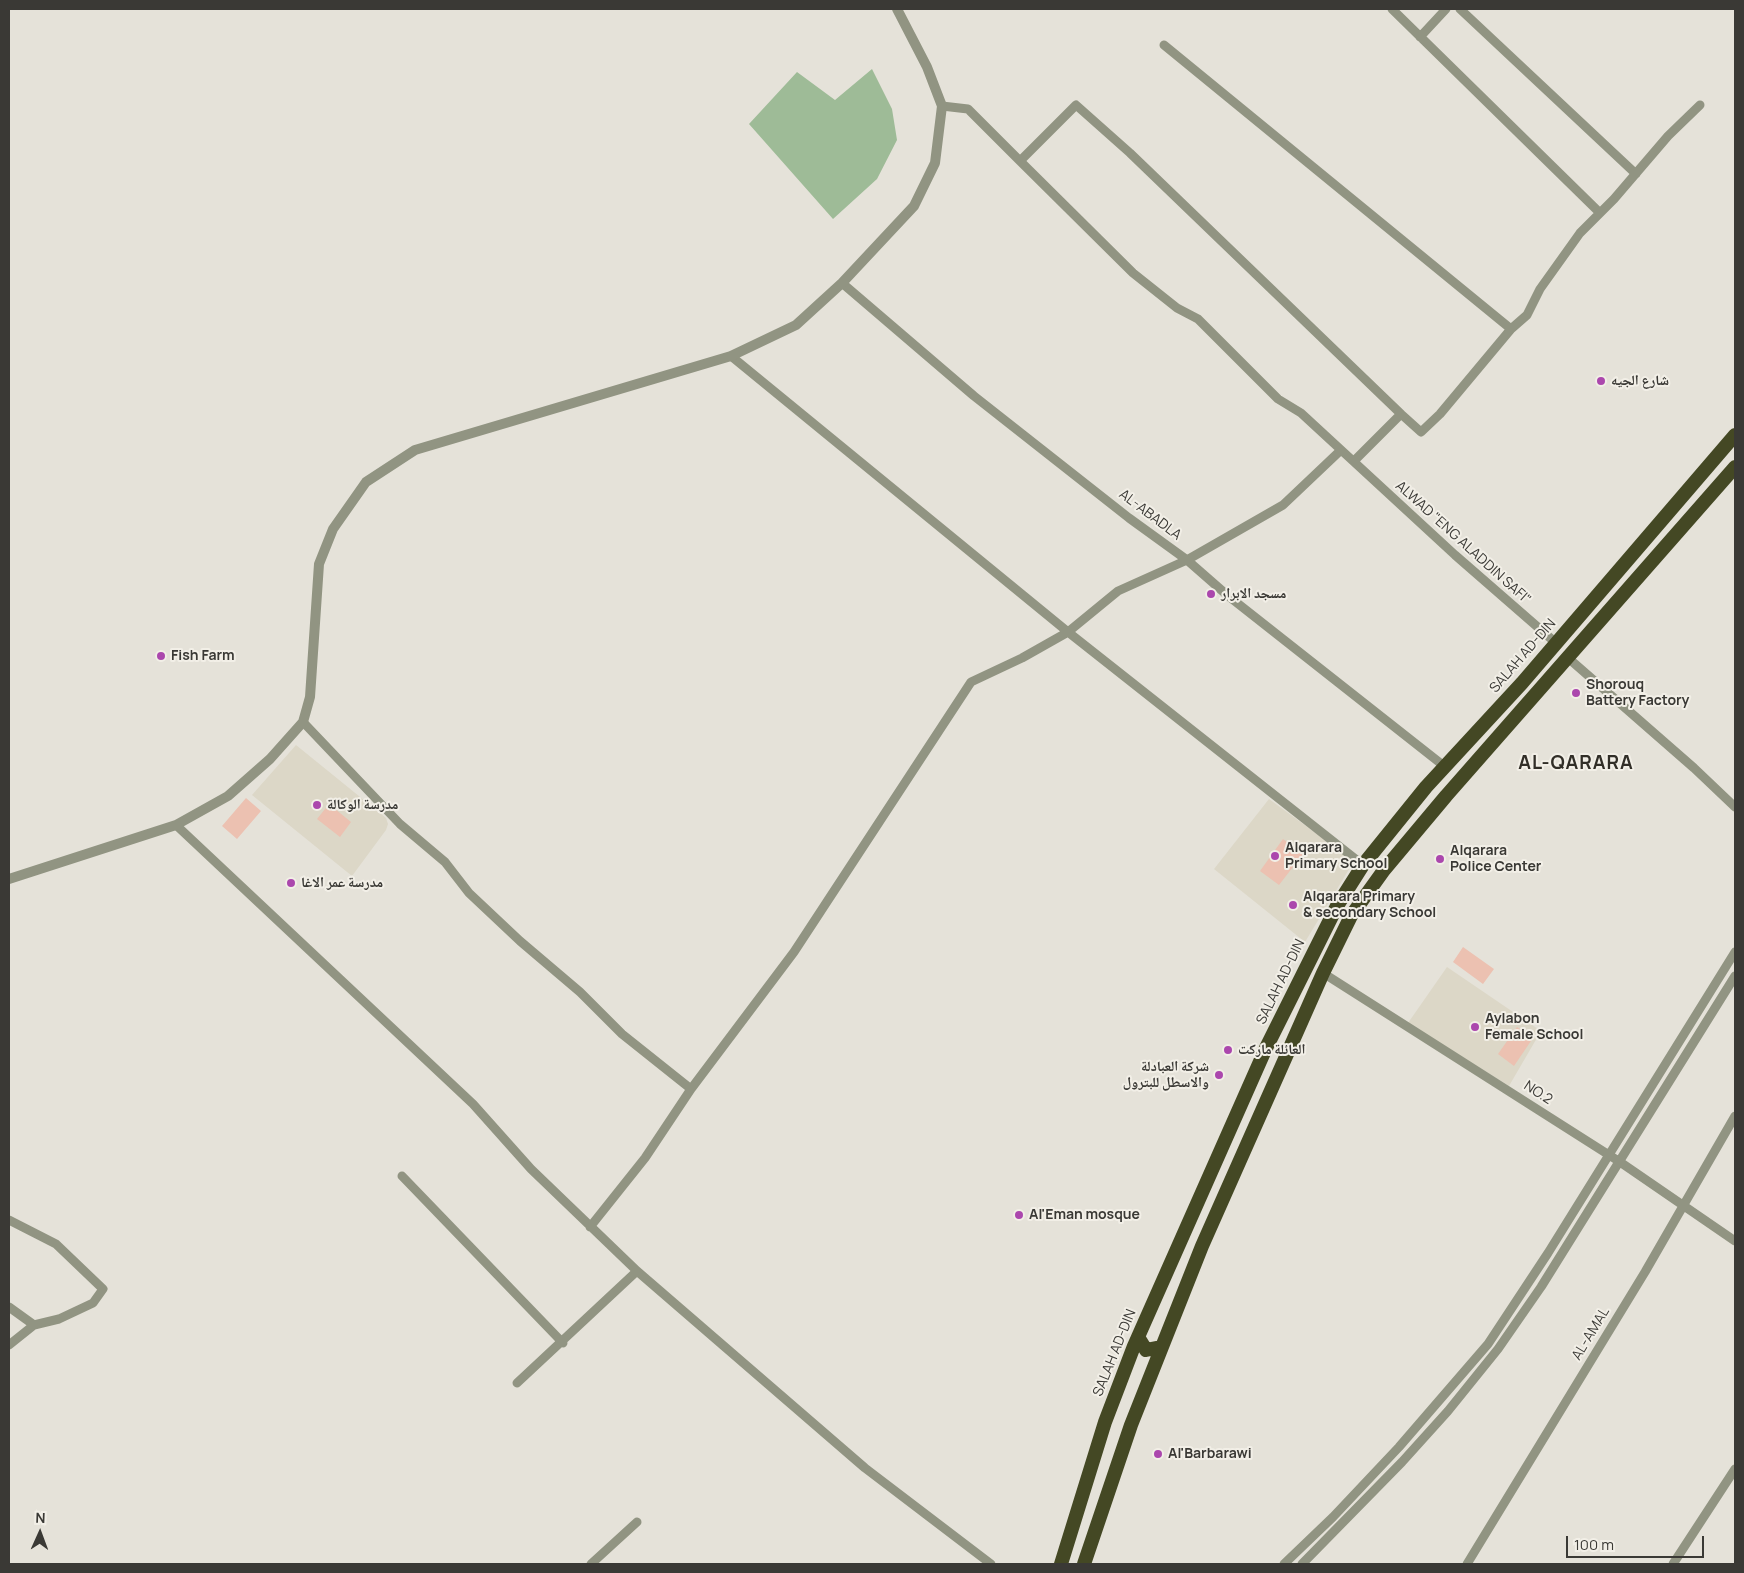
<!DOCTYPE html>
<meta charset="utf-8">
<style>
body{margin:0}
#map{position:relative;width:1744px;height:1573px;overflow:hidden;background:#e5e2d9;font-family:Manrope,sans-serif}
canvas{display:block}
.frame{position:absolute;inset:0;border:10px solid #3a3935;pointer-events:none}
.north{position:absolute;left:15px;top:1508px;width:50px;height:50px;-webkit-text-stroke:4px #f2efe7;paint-order:stroke;rotate:2deg;font-size:14px;font-weight:700;line-height:20px;text-align:center;color:#3a3935}
.north::after{content:'';display:block;margin:auto;width:18px;height:22px;background:#3a3935;clip-path:polygon(50% 0,100% 100%,50% 72%,0 100%)}
.scale{position:absolute;left:1566px;top:1536px;width:138px;height:22px;box-sizing:border-box;border:2px solid #3a3935;border-top:0;padding-left:6px;font-size:15px;line-height:18px;white-space:nowrap;color:#3a3935;-webkit-text-stroke:4px #f2efe7;paint-order:stroke}
</style>
<div id="map">
<canvas width="1744" height="1573"></canvas>
<div class="frame"></div>
<div class="north">N</div>
<div class="scale">100 m</div>
</div>
<script>
const ctx = document.querySelector('canvas').getContext('2d');
ctx.lineJoin = 'round';
function fillPath(path, color) { ctx.fillStyle = color; ctx.fill(path, 'evenodd'); }
function strokePath(path, color, width, dash) { ctx.strokeStyle = color; ctx.lineWidth = width; ctx.lineCap = dash ? 'butt' : 'round'; ctx.setLineDash(dash || []); ctx.stroke(path); }
function drawText(font, color, halo, rows, align = 'center') {
  ctx.font = font + ' Manrope,"Noto Naskh Arabic",sans-serif'; ctx.lineWidth = 4; ctx.setLineDash([]); ctx.textBaseline = 'middle'; ctx.strokeStyle = halo; ctx.fillStyle = color; for (const [text, x, y, turn = 0] of rows) {
    ctx.save(); ctx.translate(x, y); ctx.rotate((+turn || 0) * Math.PI / 180); ctx.textAlign = isNaN(turn) ? turn : align; if (halo) ctx.strokeText(text, 0, 0); ctx.fillText(text, 0, 0); ctx.restore();
  }
}
fillPath(new Path2D(`
 M296,745l90,73 2,6 -2,6 -34,46 -100,-81z
 M1269,799l85,62 -49,81 -91,-73z
 M1447,967l94,64 -32,55 -101,-63z`), '#dcd7c7');
fillPath(new Path2D(`
 M246,798l15,13 -24,28 -15,-13z
 M329,804l22,18 -11,15 -23,-18z
 M1283,839l20,15 -24,31 -19,-14z
 M1463,947l31,22 -11,15 -30,-22z
 M1517,1027l16,11 -19,28 -16,-12z`), '#ecc1b1');
fillPath(new Path2D(`
 M872,69l20,40 5,31 -20,39 -44,40 -84,-95 48,-52 38,28z`), '#9ebb97');
strokePath(new Path2D(`
 M1392,9l208,204
 M1460,9l176,165
 M1420,37l26,-28
 M1164,45l347,284
 M942,106l26,3 52,52
 M842,283l132,113 155,122 58,42 40,35 217,171
 M731,356l337,276 295,233
 M1401,414l-271,-261 -54,-48 -56,56 113,112 44,35 21,11 80,80 23,14 154,142 101,88
 M1354,461l47,-47 20,18 19,-18 71,-85 16,-14 13,-26 40,-56 34,-34 54,-63 32,-31
 M1567,657l127,111 41,39
 M303,722l97,102 45,38 24,31 51,48 60,51 42,42 69,55
 M176,825l297,279 58,65 106,102 228,197 126,96
 M1323,973l297,189 115,79
 M402,1176l161,167
 M9,1220l47,24 47,45 -10,14 -34,16 -25,6 -25,20
 M590,1227l55,-69 46,-69 103,-137 177,-270 51,-24 46,-26 50,-41 69,-31 96,-55 58,-55
 M9,1307l25,18
 M517,1383l120,-112
 M591,1564l46,-42
 M1284,1564l49,-47 66,-70 89,-103 60,-91 187,-301
 M1302,1564l100,-102 46,-51 50,-62 43,-62 194,-311
 M1467,1564l178,-292 90,-156
 M1673,1564l62,-95`), '#919482', 9);
strokePath(new Path2D(`
 M9,879l167,-54 52,-29 42,-37 33,-37 7,-25 9,-133 14,-35 33,-47 49,-32 316,-94 65,-31 46,-42 72,-77 21,-43 7,-57 -15,-39 -30,-58`), '#919482', 10);
strokePath(new Path2D(`
 M1138,1337l8,13 15,-3
 M1061,1564l44,-142 29,-76 132,-298 71,-142 26,-41 63,-78 96,-104 213,-248
 M1084,1564l47,-139 71,-179 121,-273 28,-57 33,-46 62,-74 289,-329`), '#444824', 14);
for (const [x, y, r, color] of [
 [1601,381,5,"#ab47ad"],
 [1211,594,5,"#ab47ad"],
 [161,656,5,"#ab47ad"],
 [1576,693,5,"#ab47ad"],
 [317,805,5,"#ab47ad"],
 [1275,856,5,"#ab47ad"],
 [1440,859,5,"#ab47ad"],
 [291,883,5,"#ab47ad"],
 [1293,905,5,"#ab47ad"],
 [1475,1027,5,"#ab47ad"],
 [1228,1050,5,"#ab47ad"],
 [1219,1075,5,"#ab47ad"],
 [1019,1215,5,"#ab47ad"],
 [1158,1454,5,"#ab47ad"]
]) { const dot = new Path2D(); dot.arc(x, y, r, 0, 2 * Math.PI); ctx.fillStyle = color; ctx.fill(dot); strokePath(dot, '#f2efe7', 2); }
drawText('bold 14px', '#3a3935', '#f2efe7', [
 ["شارع الجيه",1611,381],
 ["مسجد الابرار",1221,594],
 ["Fish Farm",171,656],
 ["Shorouq",1586,685],
 ["Battery Factory",1586,701],
 ["مدرسة الوكالة",327,805],
 ["Alqarara",1285,848],
 ["Primary School",1285,864],
 ["Alqarara",1450,851],
 ["Police Center",1450,867],
 ["مدرسة عمر الاغا",301,883],
 ["Alqarara Primary",1303,897],
 ["& secondary School",1303,913],
 ["Aylabon",1485,1019],
 ["Female School",1485,1035],
 ["العائلة ماركت",1238,1050],
 ["شركة العبادلة",1209,1067,"right"],
 ["والاسطل للبترول",1209,1083,"right"],
 ["Al'Eman mosque",1029,1215],
 ["Al'Barbarawi",1168,1454]
], 'left');
drawText('14px', '#3a3935', '#f2efe7', [
 ["AL-ABADLA",1150,515,37],
 ["ALWAD \"ENG ALADDIN SAFI\"",1463,543,42],
 ["SALAH AD-DIN",1523,656,-49],
 ["SALAH AD-DIN",1281,982,-64],
 ["NO.2",1538,1093,33],
 ["AL-AMAL",1591,1334,-59],
 ["SALAH AD-DIN",1115,1353,-68]
]);
ctx.letterSpacing = '1px';
drawText('bold 19px', '#312e27', '#f2efe7', [
 ["AL-QARARA",1576,764]
]);
ctx.letterSpacing = '0px';
</script>
